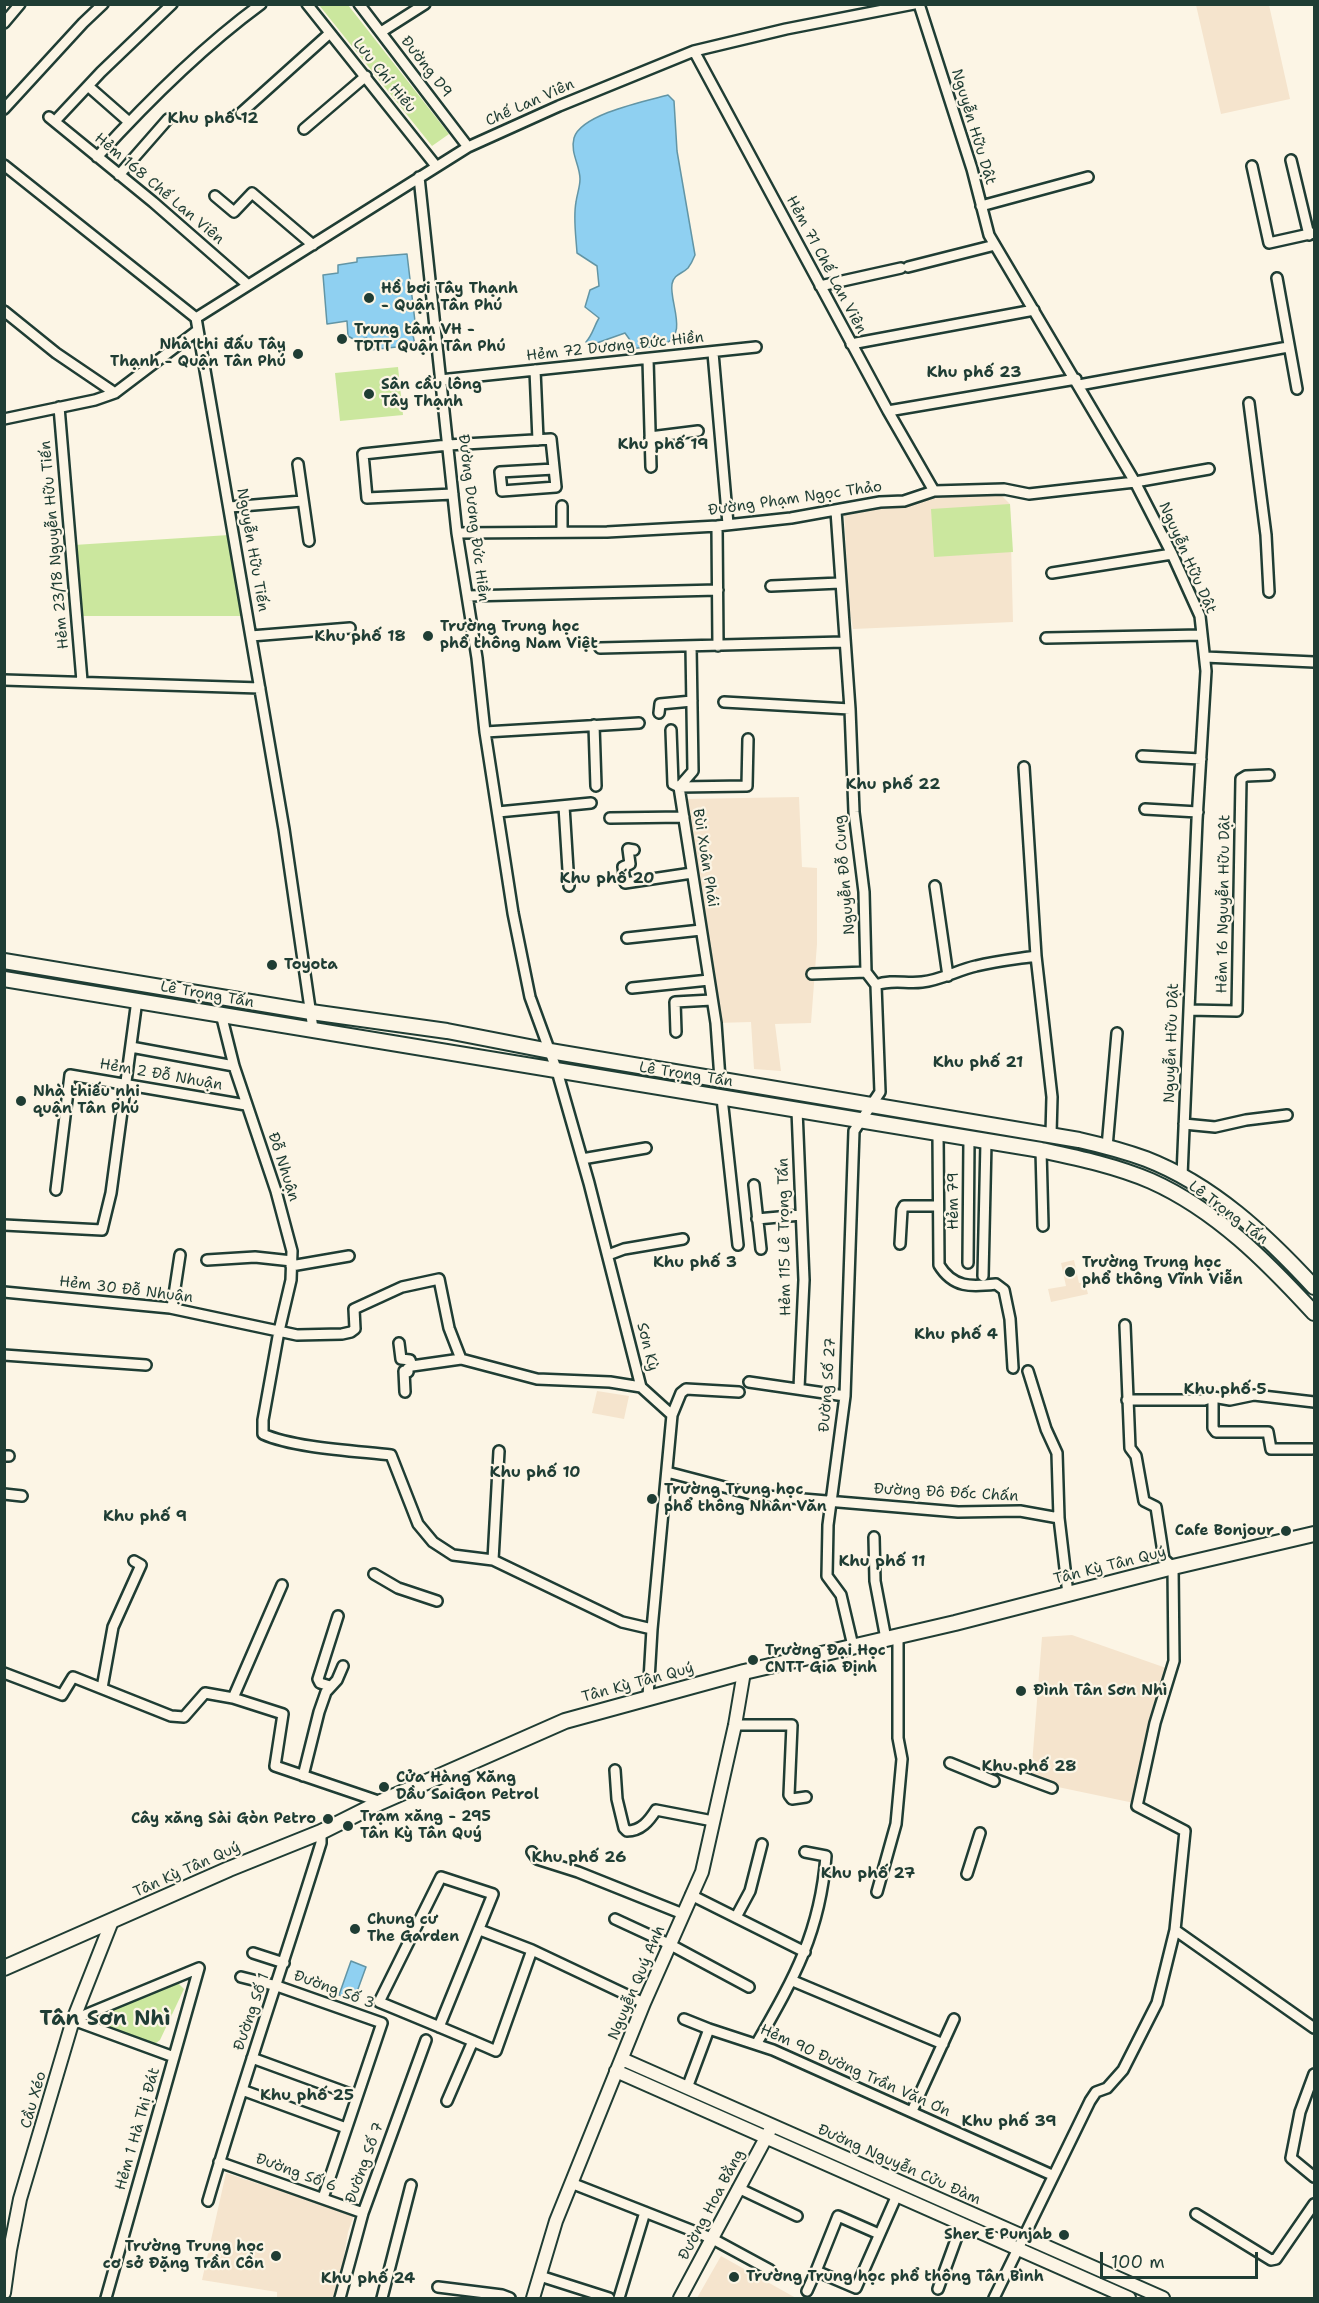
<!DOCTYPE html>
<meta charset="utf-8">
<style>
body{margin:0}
#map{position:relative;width:1319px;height:2303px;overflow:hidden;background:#fcf5e5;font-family:"Shantell Sans",sans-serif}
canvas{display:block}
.frame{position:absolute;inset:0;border:6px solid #1f3d34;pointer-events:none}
.scale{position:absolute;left:1100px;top:2252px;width:158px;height:27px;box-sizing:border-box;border:3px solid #1f3d34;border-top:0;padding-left:8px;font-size:18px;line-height:21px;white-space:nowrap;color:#1f3d34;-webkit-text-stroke:4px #fcf5e5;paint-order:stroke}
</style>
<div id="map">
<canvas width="1319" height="2303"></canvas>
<div class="frame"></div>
<div class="scale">100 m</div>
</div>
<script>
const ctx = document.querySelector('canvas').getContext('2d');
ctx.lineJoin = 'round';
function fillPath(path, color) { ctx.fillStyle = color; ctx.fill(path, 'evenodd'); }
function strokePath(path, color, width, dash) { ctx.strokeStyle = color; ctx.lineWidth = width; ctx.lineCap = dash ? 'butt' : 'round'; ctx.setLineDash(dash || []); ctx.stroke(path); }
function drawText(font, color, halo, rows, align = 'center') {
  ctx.font = font + ' "Shantell Sans",sans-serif'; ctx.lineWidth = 4.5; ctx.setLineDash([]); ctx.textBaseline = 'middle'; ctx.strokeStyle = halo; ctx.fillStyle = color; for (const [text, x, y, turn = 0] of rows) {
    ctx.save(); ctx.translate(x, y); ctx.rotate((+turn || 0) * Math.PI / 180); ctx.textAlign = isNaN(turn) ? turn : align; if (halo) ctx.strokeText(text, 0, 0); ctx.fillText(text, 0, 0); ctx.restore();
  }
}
fillPath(new Path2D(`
 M1196,5h73l21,94 -69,15z
 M940,495h61l9,9 3,118 -160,7 -4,-23 -5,-95 64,-6z
 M799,797l3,70 15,1v76l-6,79 -36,1 6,47 -27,-2 -3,-47 -35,1 -31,-224z
 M1074,1260l5,23 6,-1 3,12 -37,8 -3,-13 18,-3 -5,-23z
 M597,1391l32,5 -5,23 -32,-6z
 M1072,1635l97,34 -35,134 -81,-17 -22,-9 11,-140z
 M226,2173l128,42 -6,17 -11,66h-60v-6l-75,-12z
 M721,2256l75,42h-99z`), '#f5e4cd');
fillPath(new Path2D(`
 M319,5h29l101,129 -17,12z
 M398,367l5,48 -63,6 -5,-48z
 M1010,504l3,48 -79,5 -3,-48z
 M229,535l13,81h-162l-6,-71z
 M178,1983l6,6 -24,51 -9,7 -56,-25v-6z`), '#cbe79e');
const water = new Path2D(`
 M668,95l6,6 3,50 18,104c-2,5 -4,9 -7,13 -6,6 -14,6 -16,16 -3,18 17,51 -8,60 -10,4 -23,3 -33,5l-1,-9 -5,-7 -34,12 -5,-3c7,-8 8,-16 13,-24l-14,-11 5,-17 9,-4 -2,-20 -20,-13c-1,-17 -4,-35 -1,-51 1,-8 4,-15 4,-23 0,-14 -10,-26 -6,-41 7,-24 72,-37 94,-43z
 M407,254l9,76h-4l3,15 -46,5 -2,-12 -12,2 -7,-4 -1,-15 -20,3 -4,-49 15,-2v-8l19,-3v-4z
 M351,1961l15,6 -12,33 -15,-5z`);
fillPath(water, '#8fd0f1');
strokePath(water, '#6295a5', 1.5);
const minor = new Path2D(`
 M307,4l129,162
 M359,4l109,143
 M919,4l53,165 17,66 146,247 37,72 28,62 6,55 -9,149 -15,356
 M4,23l16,-19
 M381,32l44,-28
 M694,51l194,360 46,80
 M88,86l41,36
 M4,109l79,-86 20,-19
 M241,113l89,-80
 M49,117l104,85 95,83
 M56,120l45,-48 71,-68
 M304,129l62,-53
 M97,157c50,-55 104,-109 164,-153
 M1291,160l18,75
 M4,165l192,153 88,511 29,200
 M1252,166l17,77 45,-10
 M119,175l49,-56
 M419,177l38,356 20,125 8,74 28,181 17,84 27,74 32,112 52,204 31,28 -20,214 -4,68
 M215,196l19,16 18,-19 61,52
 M981,206l107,-29
 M908,267l87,-22
 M1277,278l20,111
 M820,286l81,-18
 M4,311l52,42 59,40
 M196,318l272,-171 91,-41 135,-55 92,-22 128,-25
 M851,344l183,-34
 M713,353l15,171
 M648,359l3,108
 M535,370l3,70
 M440,380l316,-33
 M1079,385l209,-38
 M1249,403l17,132 3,57
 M59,407l23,274
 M888,411l188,-32
 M4,419l91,-19 20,-7 83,-63
 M650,437l48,-6
 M298,464l11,77
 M453,494l-86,4 -4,-44 85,-9 103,-6 5,48 -54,4 -2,-19 54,-3
 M562,506v26
 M230,507l72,-6
 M836,511l14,198 4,103 10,80 2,80 10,13 4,107 -26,39 -9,265 -17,129 -1,51 14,19 12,51
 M717,526l1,120
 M457,533l150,-1 110,-6 74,-8 89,-16 24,-1 30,-10 70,-2 25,5 106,-12 74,-13
 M1052,573l120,-19
 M771,586l69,-3
 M467,596l251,-6
 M251,636l99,-8
 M1046,638l156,-3
 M691,646l2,125 -14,16 37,236 4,56
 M600,648l244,-6
 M1205,657l109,5
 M4,680l256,8
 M724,702l126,7
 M659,713l1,-9 32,-3
 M594,725l2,61
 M671,730l2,54 6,3 68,-1 1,-47
 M485,732l154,-9
 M1142,756l59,3
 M1024,767l12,189
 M564,806l5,80
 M1145,809l53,3
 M498,812l93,-9
 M610,818l74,-1
 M634,850l-6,-1 2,15 -7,3 2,16 67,-10
 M935,886l13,90
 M627,938l74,-8
 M812,974l54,-2
 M876,985c16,-6 30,-1 46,-3 19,-2 36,-12 54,-16 20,-5 40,-7 60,-10l16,141 -1,37
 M632,988l77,-8
 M1189,1010l48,1 4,-232 5,-3 23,-1
 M221,1014l13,52 42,125 16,60 -1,29 -12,51 -16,89v14c31,14 93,17 128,21l27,69 15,18 20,13 40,5 129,62 30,7
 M676,1032l-1,-30 37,-2
 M131,1047l103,19
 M722,1098l16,147
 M797,1110l7,170 -5,108
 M1184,1124l31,3 31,-7 41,-5
 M938,1133l1,132c14,23 32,22 57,19l8,6 6,29 3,49
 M1107,1147l10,-114
 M1041,1150l2,76
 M582,1159l64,-11
 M754,1185l7,64
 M56,1190l14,-115 176,30
 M757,1219l44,-4
 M4,1225l98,5 9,-37 26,-193
 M900,1244l2,-34 2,-4h34
 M608,1255l16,-6 59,-10
 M207,1260l48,-3 37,4
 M968,1263l1,-124
 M291,1266l58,-10
 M983,1276l3,-134
 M4,1292l166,16 127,27 45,-1 9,-2 4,-3 -1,-20 48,-22 37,-8 10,49 12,31 76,20 73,3 31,5
 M172,1308l8,-53
 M399,1343l2,16 9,1 2,6
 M4,1355l142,10
 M412,1366l49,-7
 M1028,1371l18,58 11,24 2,65 9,76
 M749,1382l96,14
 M405,1392l-1,-21 4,1v-4l4,-2
 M1213,1397v31l3,4h52l3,17h41
 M1127,1400h77l9,-3 17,3 24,-5 60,7
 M672,1415l9,-22 5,-4 53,3
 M4,1456h5
 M667,1472l88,23 203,17 62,-1 39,7
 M4,1494l18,2
 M874,1537l1,44 11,58
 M493,1560l6,-109
 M374,1574l24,14 39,13
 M4,1673l58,22 11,-18 98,39 13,1 21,-24 28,5 50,16 -8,52 106,36
 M330,1686l-10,-3 -2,-4 20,-63
 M102,1688l11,-61 28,-62 -7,-4
 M233,1698l49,-113
 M735,1725h57l-3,70 3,4 14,-2
 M950,1763l44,18
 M998,1768l54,20
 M615,1770l2,29 7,29 3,3c14,0 22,-10 29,-21l57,11
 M303,1776l16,-64 7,-20 11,-12 6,-14
 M532,1852l5,7 41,13 105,42
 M967,1874l13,-41
 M877,1892l19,-68 6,-65 -4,-21v-102
 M691,1895l114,57
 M736,1917l14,-26 12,-47
 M615,1919l54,25 80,43
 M480,1930l52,20 112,53
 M1175,1930l139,98
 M253,1953l31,10
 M241,1977l36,9 105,37 -59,175
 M793,1981l150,63
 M684,2019l25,10 64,21 279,125
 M73,2020l126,-52
 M73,2020l101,37
 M439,2027l54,-133 -52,-17 -62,125c39,16 78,32 117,49l36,-101
 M757,2043c37,-65 63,-110 69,-187l-21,-4
 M252,2058l104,38
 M1314,2074l-14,38 -9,46 23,19
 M687,2088l22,-59
 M242,2090l104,38
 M447,2101l26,-60
 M912,2111l42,-92
 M219,2162l144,51
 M571,2183l140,55 59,32
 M738,2188l59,28
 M208,2201c35,-120 76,-238 113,-358v-11
 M1196,2214l75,46 5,-1 38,-55
 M879,2234l-41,-18 -22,55 40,17 41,-93
 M540,2276l69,22
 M438,2287l64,8 8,3
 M938,2289l24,-66
 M807,2291l9,-20
 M106,2298l93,-330
 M340,2298l23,-85 63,-173
 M382,2298l29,-113
 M619,2298l26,-86
 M994,2298l96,-197 6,-9 11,-4 16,-18 34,-67 18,-73 10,-99 -48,-25 18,-83 19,-62 -1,-94 -9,-8 -8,-52 -12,-6 -8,-45 -6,-8 -5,-123`);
const tertiary = new Path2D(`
 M622,2059l541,239
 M616,2071l513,227
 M4,2293l6,-43 10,-51 53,-179 39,-99
 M533,2298l23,-77 88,-218 58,-131 33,-147 9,-53
 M680,2298l89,-166`);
const secondary = new Path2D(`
 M4,961l307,51 136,19 103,20 529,89c22,5 45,11 67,19 67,26 120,76 168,128
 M4,979l1037,171c37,8 75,16 110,31 65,29 116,81 163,132
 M4,1968l225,-99 92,-37 60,-30 184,-81 179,-49 211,-49 218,-56 141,-33`);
strokePath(minor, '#1f3d34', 14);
strokePath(tertiary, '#1f3d34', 16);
strokePath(secondary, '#1f3d34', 18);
strokePath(minor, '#fcf5e5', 9);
strokePath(tertiary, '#fcf5e5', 12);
strokePath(secondary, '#fcf5e5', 14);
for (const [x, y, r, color] of [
 [369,298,6,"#1f3d34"],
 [342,339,6,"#1f3d34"],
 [298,354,6,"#1f3d34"],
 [369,394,6,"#1f3d34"],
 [428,636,6,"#1f3d34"],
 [272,965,6,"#1f3d34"],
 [21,1101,6,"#1f3d34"],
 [1070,1272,6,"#1f3d34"],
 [652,1499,6,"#1f3d34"],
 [1286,1531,6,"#1f3d34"],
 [753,1660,6,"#1f3d34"],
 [1021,1691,6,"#1f3d34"],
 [384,1787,6,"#1f3d34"],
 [328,1819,6,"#1f3d34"],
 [348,1826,6,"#1f3d34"],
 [355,1929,6,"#1f3d34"],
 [1064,2235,6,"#1f3d34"],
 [276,2256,6,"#1f3d34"],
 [734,2277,6,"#1f3d34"]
]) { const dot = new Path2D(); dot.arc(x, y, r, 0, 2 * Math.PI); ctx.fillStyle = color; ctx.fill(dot); strokePath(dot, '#fcf5e5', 2); }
drawText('15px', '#1f3d34', '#fcf5e5', [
 ["Đường D9",426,67,52],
 ["Lưu Chí Hiếu",384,76,51],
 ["Chế Lan Viên",530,103,-24],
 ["Nguyễn Hữu Dật",973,127,73],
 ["Hẻm 168 Chế Lan Viên",159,189,40],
 ["Hẻm 71 Chế Lan Viên",826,265,62],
 ["Hẻm 72 Dương Đức Hiền",615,347,-6],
 ["Đường Phạm Ngọc Thảo",795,499,-8],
 ["Đường Dương Đức Hiền",473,518,83],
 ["Hẻm 23/18 Nguyễn Hữu Tiến",55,545,-95],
 ["Nguyễn Hữu Tiến",252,550,80],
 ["Nguyễn Hữu Dật",1187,558,66],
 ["Bùi Xuân Phái",705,858,81],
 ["Nguyễn Đỗ Cung",845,875,-95],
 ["Hẻm 16 Nguyễn Hữu Dật",1224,904,-89],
 ["Lê Trọng Tấn",207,995,10],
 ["Nguyễn Hữu Dật",1172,1043,-88],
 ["Hẻm 2 Đỗ Nhuận",161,1075,10],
 ["Lê Trọng Tấn",686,1075,9],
 ["Đỗ Nhuận",283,1167,72],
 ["Hẻm 79",954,1201,-90],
 ["Lê Trọng Tấn",1228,1213,37],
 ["Hẻm 115 Lê Trọng Tấn",785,1237,-91],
 ["Hẻm 30 Đỗ Nhuận",126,1290,7],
 ["Sơn Kỳ",647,1347,76],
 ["Đường Số 27",828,1385,-86],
 ["Đường Đô Đốc Chấn",946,1493,3],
 ["Tân Kỳ Tân Quý",1110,1566,-14],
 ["Tân Kỳ Tân Quý",638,1683,-15],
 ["Tân Kỳ Tân Quý",187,1870,-24],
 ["Nguyễn Quý Anh",637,1983,-67],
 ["Đường Số 3",334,1990,20],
 ["Đường Số 1",252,2012,-71],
 ["Hẻm 90 Đường Trần Văn Ơn",855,2071,24],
 ["Cầu Xéo",34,2100,-74],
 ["Hẻm 1 Hà Thị Đát",138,2129,-74],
 ["Đường Số 7",365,2163,-70],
 ["Đường Nguyễn Cửu Đàm",899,2165,24],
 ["Đường Số 6",296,2173,20],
 ["Đường Hoa Bằng",712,2205,-62]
]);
drawText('bold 15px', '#1f3d34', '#fcf5e5', [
 ["Hồ bơi Tây Thạnh",381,289],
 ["- Quận Tân Phú",381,306],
 ["Trung tâm VH -",354,330],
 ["TDTT Quận Tân Phú",354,347],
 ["Nhà thi đấu Tây",286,345,"right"],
 ["Thạnh - Quận Tân Phú",286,362,"right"],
 ["Sân cầu lông",381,385],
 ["Tây Thạnh",381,402],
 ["Trường Trung học",440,627],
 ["phổ thông Nam Việt",440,644],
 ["Toyota",284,965],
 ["Nhà thiếu nhi",33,1092],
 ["quận Tân Phú",33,1109],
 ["Trường Trung học",1082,1263],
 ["phổ thông Vĩnh Viễn",1082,1280],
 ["Trường Trung học",664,1490],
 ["phổ thông Nhân Văn",664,1507],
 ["Cafe Bonjour",1274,1531,"right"],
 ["Trường Đại Học",765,1651],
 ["CNTT Gia Định",765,1668],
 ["Đình Tân Sơn Nhì",1033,1691],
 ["Cửa Hàng Xăng",396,1778],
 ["Dầu SaiGon Petrol",396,1795],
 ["Trạm xăng - 295",360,1817],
 ["Tân Kỳ Tân Quý",360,1834],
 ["Cây xăng Sài Gòn Petro",316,1819,"right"],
 ["Chung cư",367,1920],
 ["The Garden",367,1937],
 ["Sher E Punjab",1052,2235,"right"],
 ["Trường Trung học",264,2247,"right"],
 ["cơ sở Đặng Trần Côn",264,2264,"right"],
 ["Trường Trung học phổ thông Tân Bình",746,2277]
], 'left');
drawText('bold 16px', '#1f3d34', '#fcf5e5', [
 ["Khu phố 12",213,119],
 ["Khu phố 23",974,373],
 ["Khu phố 19",663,445],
 ["Khu phố 18",360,637],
 ["Khu phố 22",893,785],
 ["Khu phố 20",607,879],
 ["Khu phố 21",978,1063],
 ["Khu phố 3",695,1263],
 ["Khu phố 4",956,1335],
 ["Khu phố 5",1225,1390],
 ["Khu phố 10",535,1473],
 ["Khu phố 9",145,1517],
 ["Khu phố 11",882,1562],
 ["Khu phố 28",1029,1767],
 ["Khu phố 26",579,1858],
 ["Khu phố 27",868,1874],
 ["Khu phố 25",307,2096],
 ["Khu phố 39",1009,2122],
 ["Khu phố 24",368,2279]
]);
drawText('bold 21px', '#1f3d34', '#fcf5e5', [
 ["Tân Sơn Nhì",105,2020]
]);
</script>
